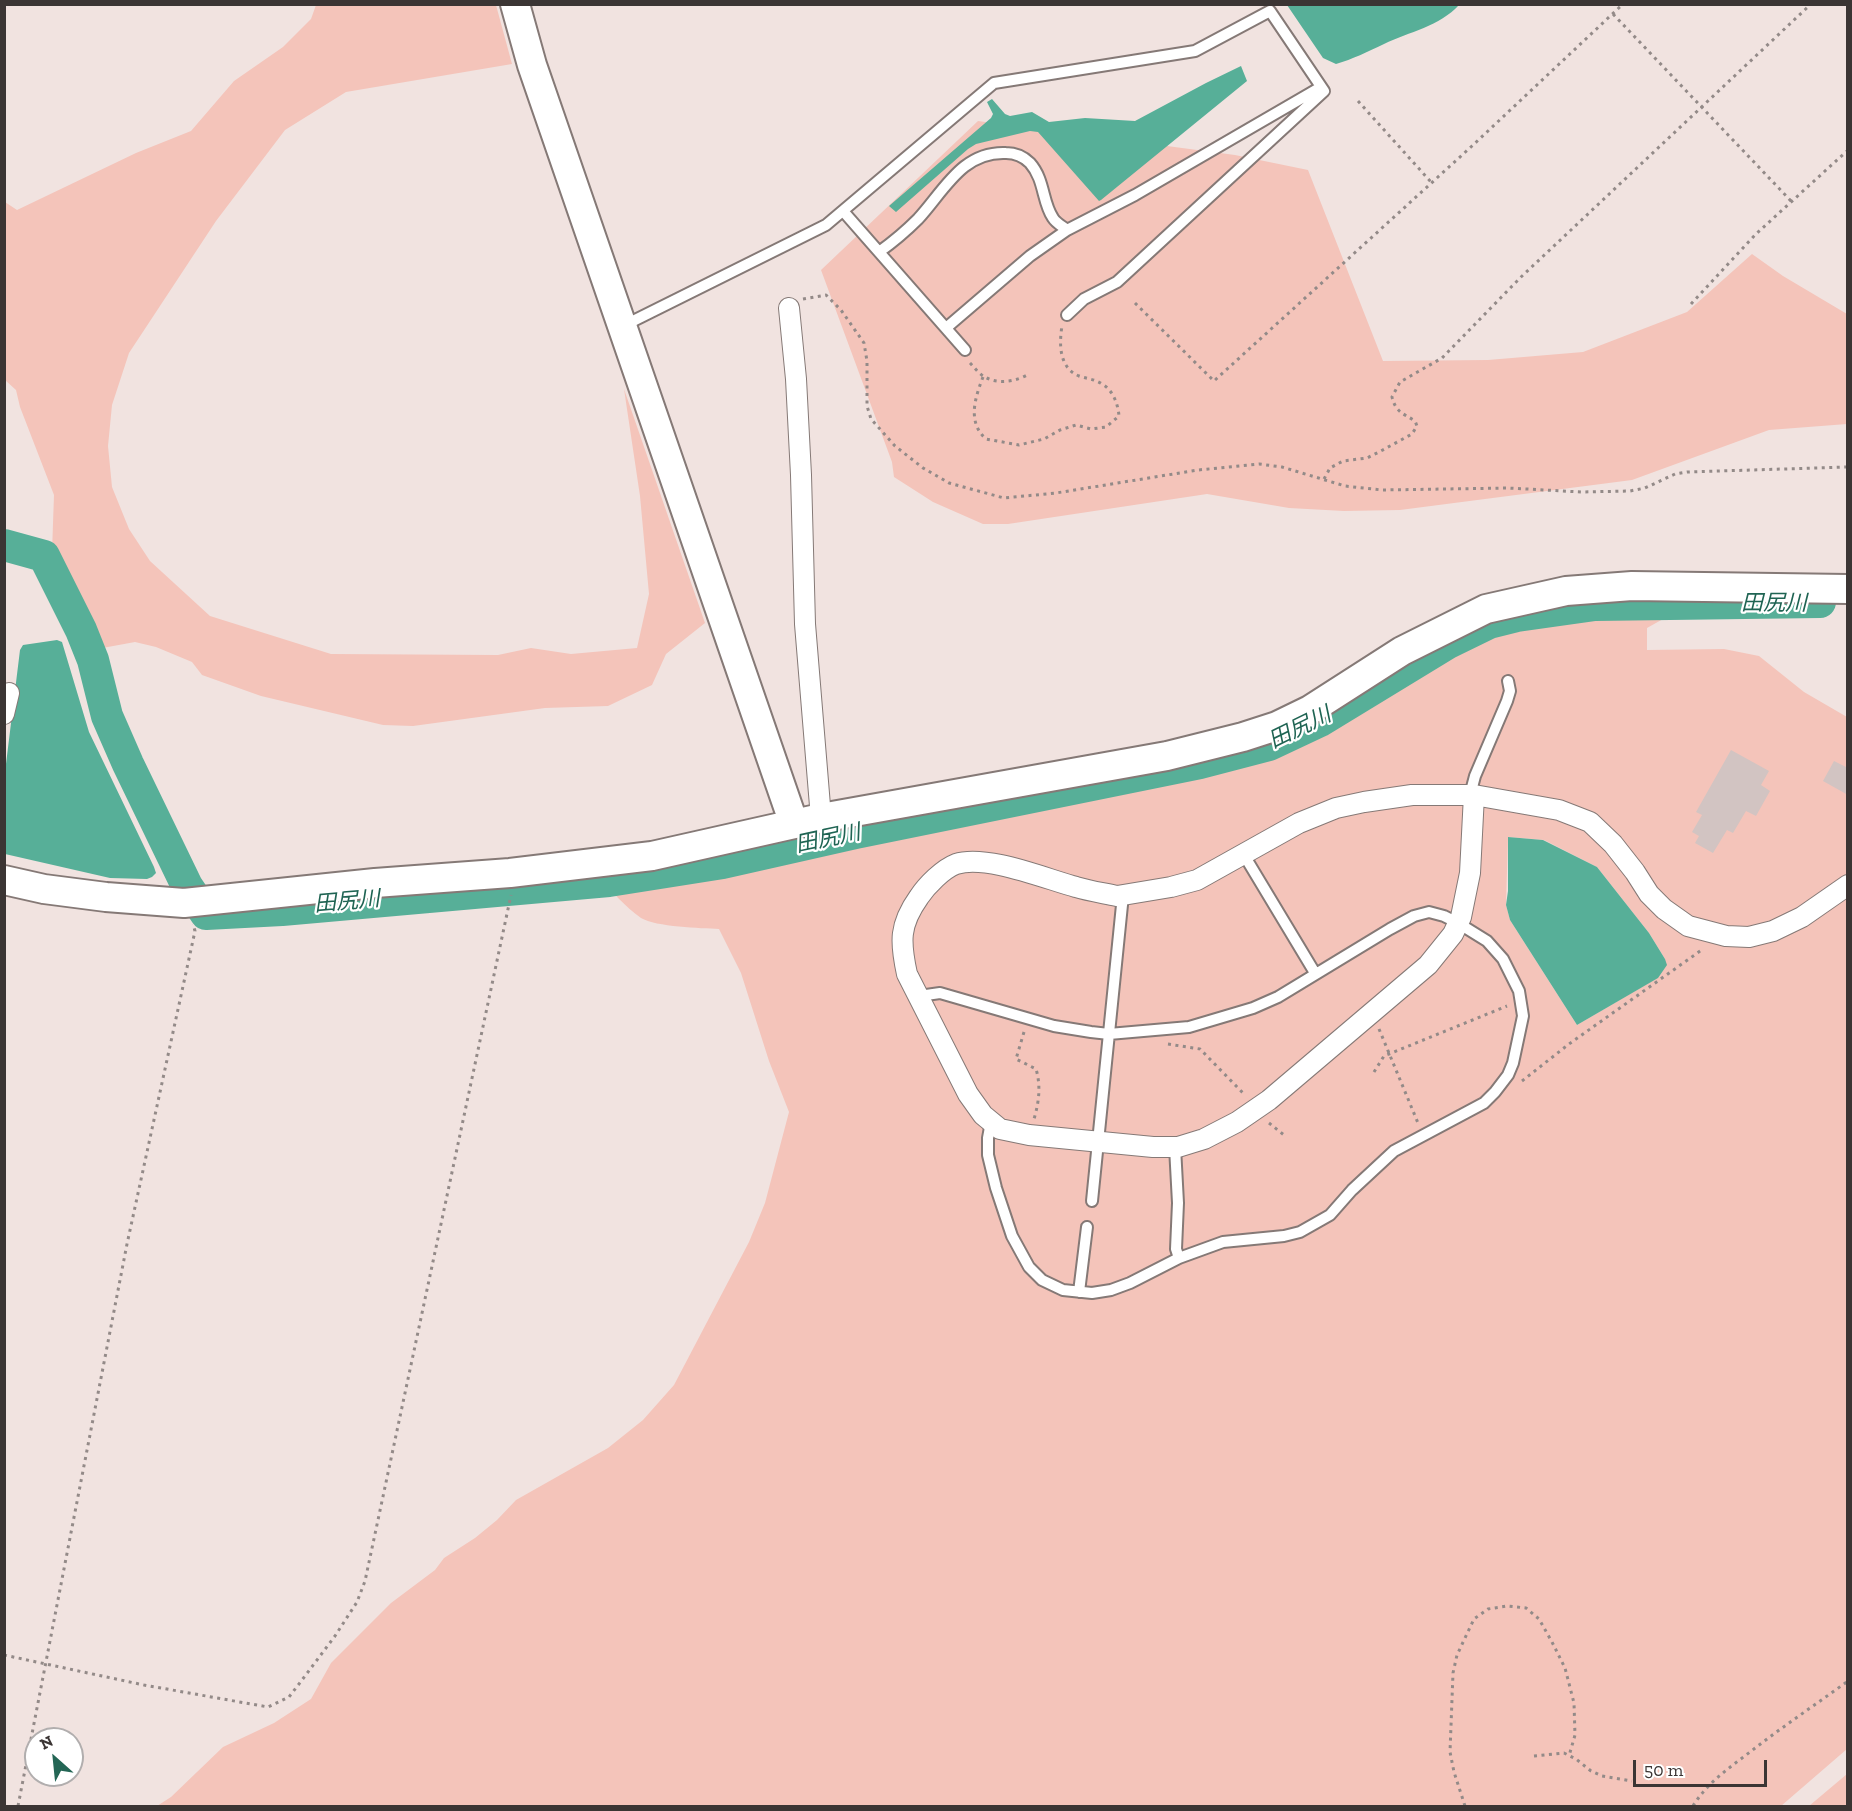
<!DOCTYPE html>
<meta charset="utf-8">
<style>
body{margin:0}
#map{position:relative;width:1852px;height:1811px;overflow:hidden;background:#f1e3e0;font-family:"Zilla Slab",serif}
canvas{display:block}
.frame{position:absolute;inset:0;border:6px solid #3b3534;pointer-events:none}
.north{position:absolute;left:24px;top:1727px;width:60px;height:60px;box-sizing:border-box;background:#fff;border:2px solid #b1aeae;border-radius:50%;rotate:333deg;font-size:16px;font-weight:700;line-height:24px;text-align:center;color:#3b3534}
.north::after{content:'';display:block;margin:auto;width:21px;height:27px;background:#246655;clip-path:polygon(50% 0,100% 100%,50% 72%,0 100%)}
.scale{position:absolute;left:1633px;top:1760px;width:134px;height:27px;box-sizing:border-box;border:3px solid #3b3534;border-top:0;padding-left:8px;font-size:18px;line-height:21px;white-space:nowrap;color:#3b3534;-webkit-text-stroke:4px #fff;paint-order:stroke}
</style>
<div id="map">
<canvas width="1852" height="1811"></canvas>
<div class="frame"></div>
<div class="north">N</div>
<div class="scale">50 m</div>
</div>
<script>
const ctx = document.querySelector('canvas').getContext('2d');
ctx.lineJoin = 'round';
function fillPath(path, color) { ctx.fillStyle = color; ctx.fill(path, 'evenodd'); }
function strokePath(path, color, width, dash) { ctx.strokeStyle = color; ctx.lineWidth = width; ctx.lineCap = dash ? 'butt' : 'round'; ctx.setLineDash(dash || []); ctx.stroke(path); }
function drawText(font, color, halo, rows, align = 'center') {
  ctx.font = font + ' "Zilla Slab","Noto Sans JP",serif'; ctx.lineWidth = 4.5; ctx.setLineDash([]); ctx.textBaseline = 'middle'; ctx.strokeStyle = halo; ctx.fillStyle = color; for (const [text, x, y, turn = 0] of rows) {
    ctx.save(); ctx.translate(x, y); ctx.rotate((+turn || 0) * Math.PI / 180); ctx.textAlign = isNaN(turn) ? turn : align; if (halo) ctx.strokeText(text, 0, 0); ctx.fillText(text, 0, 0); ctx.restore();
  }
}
fillPath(new Path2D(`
 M316,5h180l16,59 -166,28 -61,38 -69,91 -87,132 -17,52 -4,41 4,41 17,42 21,32 60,55 121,38 167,1 33,-7 40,6 66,-6 12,-54 -9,-98 -16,-107 81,234 -39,31 -14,31 -44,21 -63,2 -132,18 -30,-1 -122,-29 -59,-21 -10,-13 -36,-15 -21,-5 -38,7 -45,-97 2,-57 -34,-88 -4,-17 -11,-10v-178l12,8 119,-57 55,-22 43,-50 49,-34 28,-28z
 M978,121l257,34 73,15 75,191 105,-1 95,-8 104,-40 65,-58 31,22 64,38v110l-78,6 -137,50 -232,30 -56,1 -55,-3 -82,-14 -199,30h-25l-50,-22 -39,-25 -2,-15 -71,-192z
 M1754,595l4,18 -86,1 -25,14v22l77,-1 35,7 45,36 43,25v1032l-66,57h-1624l14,-9 52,-50 51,-24 37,-24 20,-36 60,-60 44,-33 9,-12 31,-20 22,-18 19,-20 92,-52 35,-28 31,-35 75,-143 16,-39 24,-91 -20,-51 -28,-88 -22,-44c-18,-1 -63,-2 -78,-11 -16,-11 -30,-28 -43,-42l152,-24 425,-88 273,-128 36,-14 117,-25zM1508,837l36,3 53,27 52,66 16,26 -8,19 -80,47 -67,-105 -4,-15z
 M1847,1774v32h-38z`), '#f4c4ba');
fillPath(new Path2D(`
 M1287,5h172c-19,21 -50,27 -75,39 -17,8 -31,15 -48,20l-13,-6z
 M1241,66l6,15 -146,119 -2,1 -61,-69 -8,-1 -54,13 -8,5 -72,63 -7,-6 102,-88 2,-4 -6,-12 5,-3 13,15 5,2 22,-4 17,10 36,-4 50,3 71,-38z
 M57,640l5,2 27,90 65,135 2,6 -4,4 -5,2 -37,-1 -105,-24v-82l15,-122 3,-5z
 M1508,837l35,3 54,27 52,66 16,26 2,6 -9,13 -81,47 -67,-105 -4,-15 2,-14z`), '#57af98');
strokePath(new Path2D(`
 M4,545l40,11 37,74 12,30 14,56 21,48 59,122 19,28 76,-4 327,-29 114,-18 133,-30 344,-70 69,-18 51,-24 128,-78 41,-20 28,-7 78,-11 225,-3`), '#57af98', 32);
fillPath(new Path2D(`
 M1731,750l38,21 -8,14 9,6 -14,25 -10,-5 -13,22 -6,-3 -14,23 -18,-10 4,-7 -7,-4 10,-17 -6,-3z
 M1834,761l14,7v27l-25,-14z`), '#d2c4c2');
const lane = new Path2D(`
 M843,211l122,139
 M879,252c14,-10 27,-21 39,-33 26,-28 44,-68 88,-66 10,0 17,3 24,10 15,17 12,39 23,55 3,5 9,8 14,12
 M623,326l203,-101 168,-142 201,-32 75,-40 54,80 -207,191 -33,17 -17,16
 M946,328l84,-72 37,-26 68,-35 186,-108
 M1470,795l5,-19 32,-75 3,-10 -2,-10
 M1244,855l71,118
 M919,996l21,-3 114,33 37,6 18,2 80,-7 64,-19 25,-11 112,-68 24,-13 15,-4 15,4 14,7 29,18 16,18 16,32 4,25 -10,47 -5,12 -13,17 -11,11 -90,48 -42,39 -22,25 -30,17 -16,4 -61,6 -44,16 -49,25 -19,7 -19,3 -29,-3 -21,-10 -13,-13 -17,-31 -16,-48 -8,-33v-17l3,-16
 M1175,1147l3,56 -2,46 3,9
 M1092,1201l31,-306
 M1079,1292l8,-65`);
const street = new Path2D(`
 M789,308l7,71 5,96 4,149 16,194
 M4,714l5,-21
 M1474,795l-4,78 -9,44 -8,17 -25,31 -159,135 -32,22 -33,17 -26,8h-25l-124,-12 -29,-6 -17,-14 -15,-21 -61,-120c-7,-32 -8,-49 12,-77 8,-12 24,-28 37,-33 30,-10 90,15 120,23 13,4 27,6 41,9l54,-9 26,-7 102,-57 37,-15 28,-6 48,-7h62l85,15 31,12 23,22 22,28 14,22 15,15 24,17 38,10 23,1 24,-6 29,-14 46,-32`);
const secondary = new Path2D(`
 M515,4l17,61 262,759
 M4,880l40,9 62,8 78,6 191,-20 135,-10 142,-17 169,-38 346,-62 76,-19 34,-11 33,-16 92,-59 84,-42 80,-18 66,-5 216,3`);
strokePath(lane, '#857976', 14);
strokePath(street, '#857976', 22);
strokePath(secondary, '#857976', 32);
strokePath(new Path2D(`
 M1613,14l179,188
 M1358,101l73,81
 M803,299l23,-4 15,15 23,33 3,18v45l4,13 24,27 28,22 26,15 55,15 52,-5 142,-23 61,-6 23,3 63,19 37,4 126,-2 73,4 49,-1 15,-3 30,-14 12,-2 161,-5
 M1135,303l79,78 258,-235 151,-142
 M1691,304l65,-70 92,-84
 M970,363c5,5 9,11 15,14 13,8 32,4 44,-3
 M983,377c-8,21 -16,45 3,62l33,6 25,-6 16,-9 16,-5 15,4 15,-2 13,-11c-1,-12 -6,-26 -17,-32 -7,-5 -15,-5 -23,-8 -20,-8 -20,-32 -17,-50
 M1324,479l6,-11 13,-7 24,-3 12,-6 33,-18 5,-8 -2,-5c-12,-8 -19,-8 -23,-24l8,-15 42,-24 79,-81 290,-273
 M1379,1029l39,94
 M1024,1032l-8,27 20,10c5,17 3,33 -2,50
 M1168,1044l32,5 44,45
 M1374,1072l10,-16 123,-50
 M1522,1081l47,-37 134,-95
 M1269,1123l15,12
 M4,1655l140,30 124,22 21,-10 13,-17 33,-44 22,-34 8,-21 146,-686
 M1534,1756l30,-3 12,6 15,12 11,5 30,5
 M18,1806l109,-562 68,-313 -2,-7
 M1465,1806l-11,-34 -4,-20 3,-79 4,-18 17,-36 14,-10 19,-3 19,2 13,11 13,23 13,26 9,35 1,32 -6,21
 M1693,1806c14,-23 36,-38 57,-54 32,-25 65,-47 98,-71`), '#938a88', 3, [3, 4.5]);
strokePath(lane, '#fff', 10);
strokePath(street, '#fff', 20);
strokePath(secondary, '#fff', 28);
drawText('italic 22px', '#1f6453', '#fff', [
 ["田尻川",1774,604],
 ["田尻川",1300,728,-26],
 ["田尻川",828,839,-12],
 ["田尻川",347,902,-5]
]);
</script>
